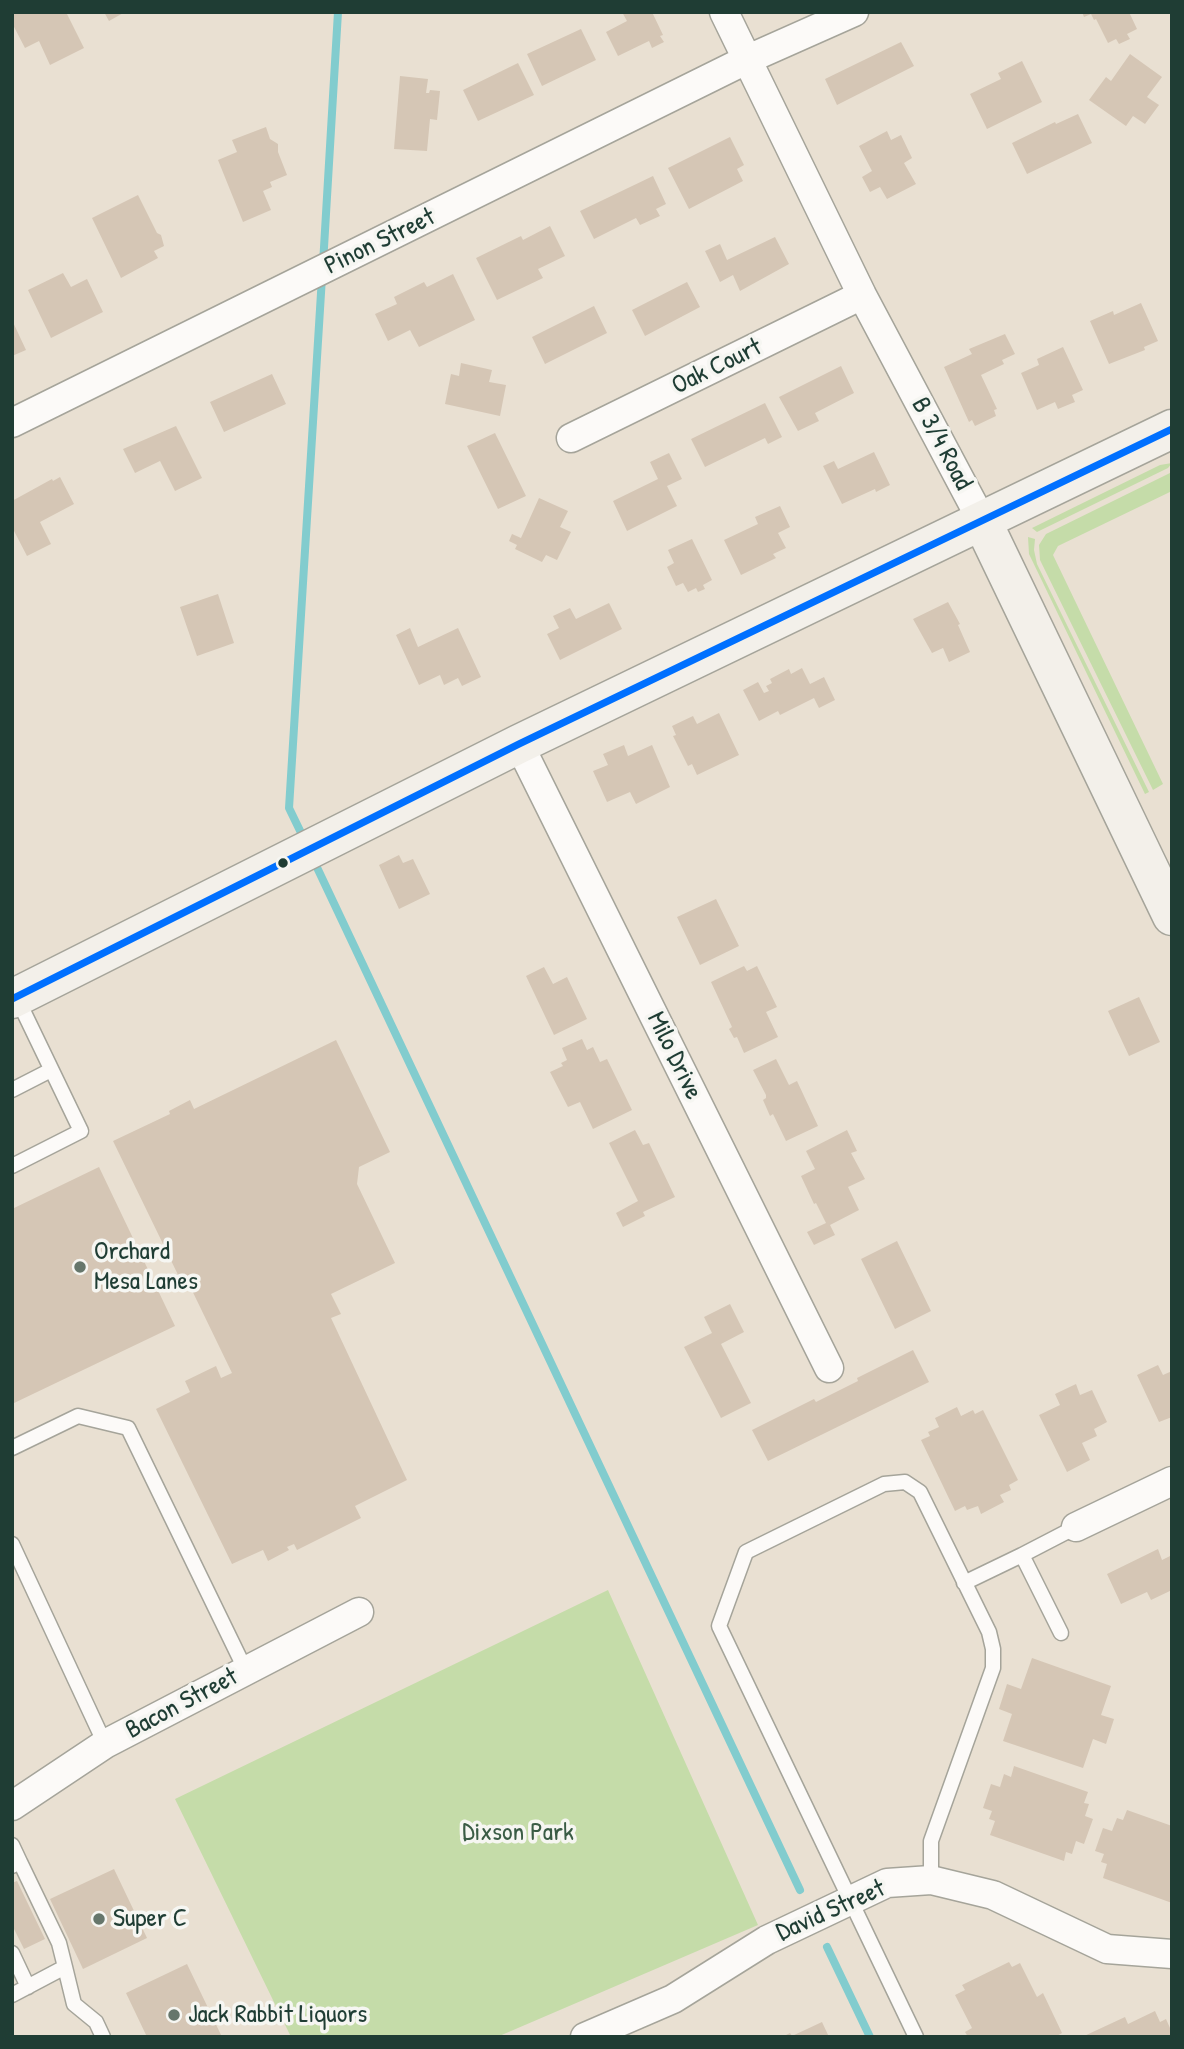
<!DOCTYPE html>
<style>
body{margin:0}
#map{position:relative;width:1184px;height:2049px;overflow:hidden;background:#e9e0d2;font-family:"Patrick Hand",sans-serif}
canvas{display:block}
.frame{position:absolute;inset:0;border:14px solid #1f3d34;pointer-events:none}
</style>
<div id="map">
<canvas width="1184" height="2049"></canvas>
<div class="frame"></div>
</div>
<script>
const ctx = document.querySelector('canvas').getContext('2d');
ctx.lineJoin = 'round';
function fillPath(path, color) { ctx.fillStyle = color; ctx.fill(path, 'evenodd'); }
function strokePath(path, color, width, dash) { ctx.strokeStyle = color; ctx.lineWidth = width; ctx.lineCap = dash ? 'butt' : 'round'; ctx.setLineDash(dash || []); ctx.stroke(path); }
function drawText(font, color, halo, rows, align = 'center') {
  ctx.font = font + ' "Patrick Hand",sans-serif'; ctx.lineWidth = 7; ctx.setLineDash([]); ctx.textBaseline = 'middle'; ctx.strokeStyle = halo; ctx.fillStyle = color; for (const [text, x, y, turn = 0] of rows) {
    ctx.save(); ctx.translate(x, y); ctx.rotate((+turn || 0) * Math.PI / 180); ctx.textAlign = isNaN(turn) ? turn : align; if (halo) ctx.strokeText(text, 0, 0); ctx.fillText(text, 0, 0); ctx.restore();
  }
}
fillPath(new Path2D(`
 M1172,463l-4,5 -131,64 -5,-4 128,-63z
 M1172,472v19l-114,55 -5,9 110,229 -10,6 -113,-230 -1,-15 7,-11z
 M1028,537l7,2 -1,11 3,14 112,228 -4,2 -116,-240z
 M608,1590l150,335 -261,112h-206l-116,-238z`), '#c5dca9');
strokePath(new Path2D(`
 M323,264l15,-252
 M305,841l-16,-33 33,-531
 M313,859l487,1031
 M827,1947l43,90`), '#82ccce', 8);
fillPath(new Path2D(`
 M18,12h48l18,36 -34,17 -11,-24 -14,7 -13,-25v-8z
 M104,12h21l-16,9z
 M622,12h30l11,23 -3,1 4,6 -12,6 -3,-7 -31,15 -12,-24 21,-11z
 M1082,12h47l8,17 -10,5 3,5 -11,5 -3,-5 -8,4 -12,-24 -2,1 -3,-6 -7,3z
 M581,29l15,31 -54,26 -15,-32z
 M901,42l13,24 -77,39 -12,-26z
 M1130,54l32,23 -15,20 12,8 -14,19 -12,-8 -7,10 -37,-26 17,-23 5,4z
 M1022,61l20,41 -55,27 -17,-35 31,-15 -3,-6z
 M518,63l16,32 -56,26 -15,-31z
 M400,76l28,3 -2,14h3l1,-3 10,1 -3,29 -7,-1 -3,32 -33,-2z
 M1078,114l14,29 -65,31 -15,-31 43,-21 1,2z
 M266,127l4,12 8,5v8l9,23 -17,7 2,5 -9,4 8,19 -28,12 -25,-62 19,-8 -5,-12z
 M887,131l4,9 10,-5 11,23 -8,5 12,21 -29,15 -7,-12 -10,5 -8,-15 10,-6 -13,-25z
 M730,137l14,28 -7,4 6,12 -54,28 -21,-41z
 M653,176l13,28 -10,5 4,7 -20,9 -4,-7 -42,21 -14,-28z
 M138,195l19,38 4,2 3,11 -10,5 4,7 -37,20 -29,-60z
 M550,226l15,30 -27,13 5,9 -46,22 -21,-42 45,-22 2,4z
 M775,237l14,27 -49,27 -7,-16 -13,7 -15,-31 15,-7 7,16z
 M63,273l8,14 16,-8 16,33 -52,26 -23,-48z
 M453,274l22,46 -56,27 -9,-17 -22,11 -13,-27 22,-10 -3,-7 30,-15 3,5z
 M687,282l13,25 -55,29 -13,-26z
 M1141,303l17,38 -14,6 1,3 -36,14 -19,-43 23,-10 1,4z
 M594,306l13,27 -62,31 -13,-27z
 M12,320l14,30 -14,6z
 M1005,334l10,20 -13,6 2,4 -23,11 16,34 -3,1 2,6 -21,10 -3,-6 -3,2 -25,-55 28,-13 -3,-5z
 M1063,347l20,43 -11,5 3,7 -17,7 -3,-7 -18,8 -16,-37 18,-8 -2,-6z
 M461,363l31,7 -3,12 17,3 -6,31 -55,-12 6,-30 8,2z
 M841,366l13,27 -39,20 4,8 -21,10 -19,-34z
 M272,374l14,30 -62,28 -14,-30z
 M765,403l17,34 -14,7 -3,-6 -60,29 -14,-28z
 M176,426l26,52 -27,13 -15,-30 -25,12 -12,-24z
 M495,433l31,63 -28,13 -31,-63z
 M874,452l16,33 -14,7 -1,-3 -33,15 -19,-38 11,-5 4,8z
 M669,453l13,26 -15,7 10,20 -50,25 -14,-30 45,-22 -8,-17z
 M60,477l14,27 -34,18 11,22 -24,12 -15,-29v-26l40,-22 1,2z
 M539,498l29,13 -8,16 11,5 -14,28 -11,-5 -4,7 -27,-13 2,-4 -8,-4 3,-7 9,4z
 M780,506l10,21 -12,6 8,15 -13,6 3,4 -35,17 -17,-35 34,-16 -3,-7z
 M692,539l20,41 -9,5 2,4 -7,3 -2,-4 -8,4 -5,-9 -7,3 -9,-19 7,-4 -6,-13z
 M218,594l16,49 -37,13 -17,-49z
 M948,602l12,22 -2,1 12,27 -21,10 -6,-14 -11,5 -19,-34z
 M609,603l13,26 -62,31 -13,-26 12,-6 -6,-12 17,-8 6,11z
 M410,628l8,19 40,-19 23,49 -19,9 -4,-8 -14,7 -4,-10 -21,10 -23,-50z
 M802,668l8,16 14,-7 11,23 -16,8 -5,-10 -34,17 -2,-4 -19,10 -16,-31 15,-8 6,11 5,-2 -3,-5 6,-3 -2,-4 19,-10 2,5z
 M719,713l20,42 -42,20 -5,-11 -4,2 -15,-30 3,-1 -4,-9 21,-10 4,8z
 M624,745l4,11 24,-11 18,42 -34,17 -6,-12 -23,10 -14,-31 15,-6 -5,-11z
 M399,855l4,8 10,-4 17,35 -31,15 -20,-44z
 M716,899l23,47 -39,19 -23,-48z
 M744,966l3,5 10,-5 20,41 -11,5 12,25 -34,16 -7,-16 -3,1 -5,-9 3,-2 -21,-45z
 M544,967l9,17 14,-7 20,42 -33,16 -28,-59z
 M1139,997l21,45 -31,14 -21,-45z
 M582,1039l5,11 6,-3 7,15 7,-3 25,51 -39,19 -13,-27 -12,5 -18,-35 13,-6 -2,-3 6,-3 -5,-12z
 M336,1040l54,112 -31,15 -2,17 38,79 -64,31 10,20 -10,4 76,162 -52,26 6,12 -64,32 -3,-6 -7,3 2,3 -21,11 -5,-11 -31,14 -76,-155 34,-17 -5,-11 31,-15 5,12 11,-5 -46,-95 -5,3 -68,-140 57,-27 -1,-3 21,-11 4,9z
 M776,1059l13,26 8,-4 21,45 -32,15 -13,-27 -3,2 -7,-16 3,-2v-3l-13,-25z
 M635,1130l8,15 6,-2 26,54 -32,15 2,4 -22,11 -7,-14 22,-12 -29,-58z
 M847,1130l10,21 -6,2 14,26 -17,8 11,23 -29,15 5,10 -21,10 -7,-13 19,-9 -10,-20 -2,1 -13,-28 14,-7 -9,-18z
 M99,1167l76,159 -163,78v-195z
 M897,1241l34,70 -36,18 -34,-70z
 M730,1304l14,28 -23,12 30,59 -30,15 -37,-71 28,-14 -8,-16z
 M913,1350l16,32 -161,79 -16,-31 62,-31 2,3 42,-21 -1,-3z
 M1158,1365l5,10 9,-4v46l-13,5 -22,-47z
 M1076,1384l4,11 12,-5 15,32 -13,7 3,7 -15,7 8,17 -23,12 -28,-57 21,-10 -5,-11z
 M957,1407l4,9 12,-6 2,4 8,-4 35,70 -9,5 2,5 -11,5 4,7 -23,12 -3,-8 -11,4 -2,-4 -10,5 -34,-71 9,-4 -2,-4 11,-5 -4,-9z
 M1158,1549l4,11 10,-5v35l-21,10 -4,-8 -26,12 -14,-30z
 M1032,1658l79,28 -10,29 13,4 -8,25 -13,-5 -10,29 -80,-27 9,-27 -13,-5 8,-25 14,5z
 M1014,1766l74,26 -4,11 5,1 -4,12 8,3 -9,25 -8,-3 -4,13 -6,-2 -2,9 -74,-26 5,-14 -6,-2 3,-8 -9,-3 8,-24 9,3 4,-13 7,3z
 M1127,1810l45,16v77l-69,-25 4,-14 -6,-2 3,-8 -9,-3 8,-23 9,3 5,-13 6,2z
 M114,1869l33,69 -64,31 -33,-70z
 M17,1881l28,58 -21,10 -12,-24v-42z
 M1009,1962l3,5 8,-4 17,34 6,-4 19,40 -7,4h-87l-3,-5 7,-4 -17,-33 10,-5 -3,-5z
 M187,1964l35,73h-75l-21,-44z
 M1155,2011l5,11 6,-3 4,9 2,-1v10h-90l43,-20 3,7z
 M822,2022l7,15h-47l8,-4 2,3z`), '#d5c6b5');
const lane = new Path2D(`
 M12,1090l39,-20
 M12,1166l69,-35 -64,-133
 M12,1448l66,-32 50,12 118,243
 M12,1544l93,200
 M1022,1555l54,-28
 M964,1583l58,-28 39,78
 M12,1845l8,17
 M12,1866l8,-4 39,81 6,24
 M12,1953l16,34
 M12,1995l53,-28 9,37 22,18 7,15
 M916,2037l-197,-411 27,-74 138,-68 21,-2 15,10 69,140 4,17v19l-62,173v39`);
const street = new Path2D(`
 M724,12l138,283 120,226
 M12,423l734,-363 108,-48
 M571,438l291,-143
 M519,744l310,624
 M1076,1527l96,-46
 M12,1806l93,-62 254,-132
 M585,2037l88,-38 94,-59 120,-57 44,-3 62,15 114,54 65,5`);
const secondary = new Path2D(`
 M982,521l190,395
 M12,999l507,-255 653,-315`);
strokePath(lane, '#a5a49a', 17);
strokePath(street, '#a5a49a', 31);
strokePath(secondary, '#a5a49a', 41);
strokePath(lane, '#fcfaf8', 14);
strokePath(street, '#fcfaf8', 28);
strokePath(secondary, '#f3f0ea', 38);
strokePath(new Path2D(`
 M12,999l507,-255 653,-315`), '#0070ff', 7);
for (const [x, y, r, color] of [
 [283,863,6,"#1f3d34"],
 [80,1267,7,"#66766b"],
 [99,1919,7,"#66766b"],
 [174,2015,7,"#66766b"]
]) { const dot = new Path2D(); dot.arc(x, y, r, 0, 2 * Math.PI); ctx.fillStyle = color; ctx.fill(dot); strokePath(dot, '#f6f6f2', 2.5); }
drawText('26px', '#1f3d34', '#f6f6f2', [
 ["Pinon Street",380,242,-26],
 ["Oak Court",717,367,-26],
 ["B 3/4 Road",941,444,62],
 ["Milo Drive",674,1056,64],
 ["Bacon Street",182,1704,-28],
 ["David Street",831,1911,-24]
]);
drawText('26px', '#1f3d34', '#f6f6f2', [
 ["Orchard",94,1252],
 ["Mesa Lanes",94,1282],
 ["Super C",113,1919],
 ["Jack Rabbit Liquors",188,2015]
], 'left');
drawText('26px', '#3a5c45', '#f6f6f2', [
 ["Dixson Park",518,1833]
]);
</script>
